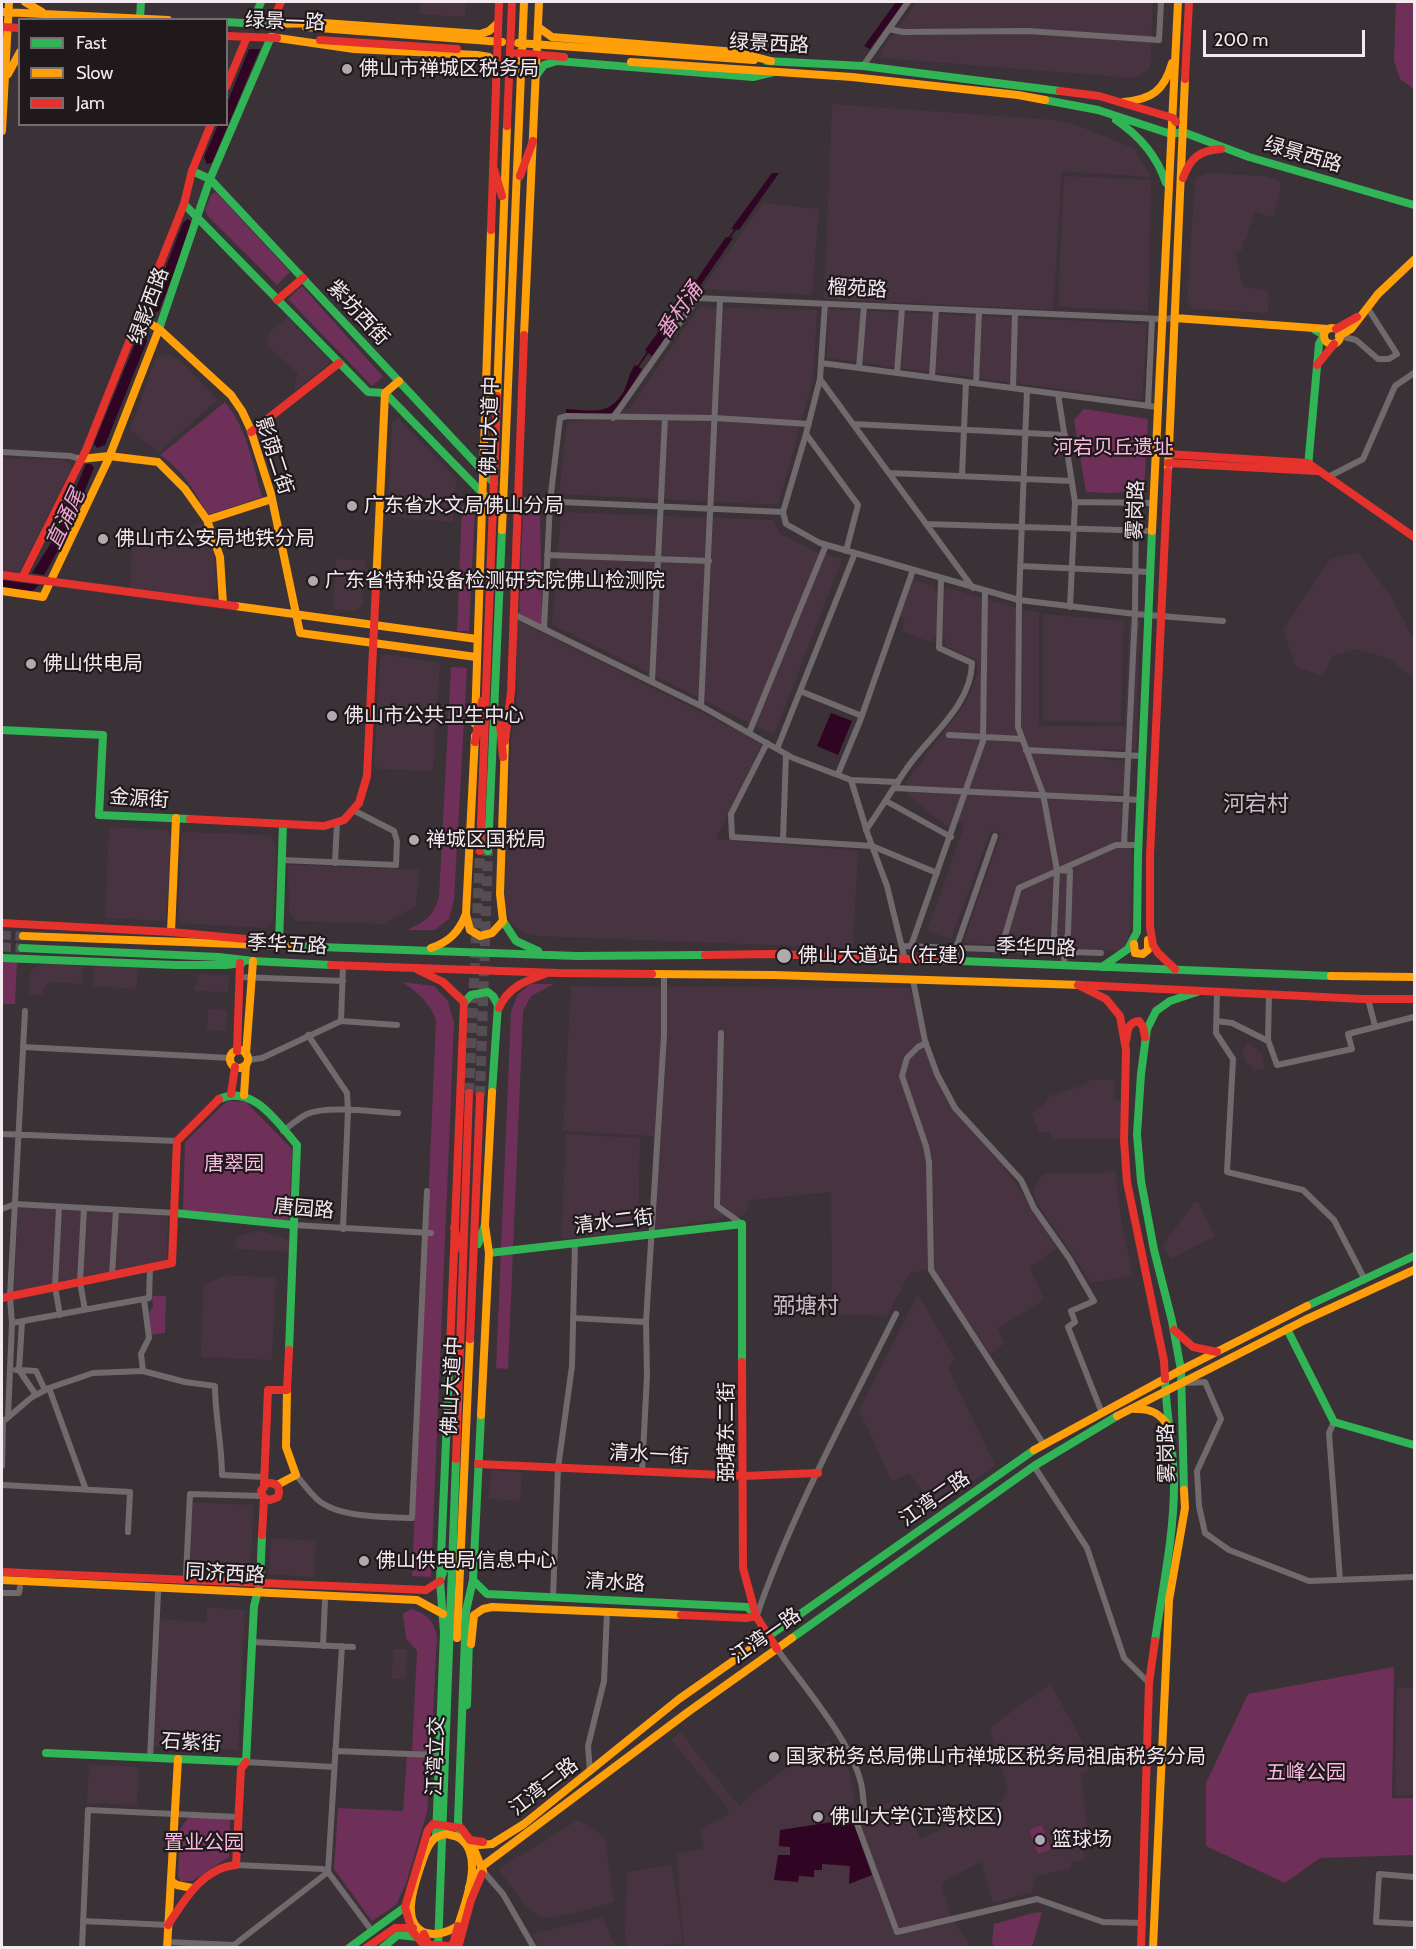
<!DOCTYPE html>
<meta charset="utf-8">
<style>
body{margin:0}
#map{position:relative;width:1416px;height:1949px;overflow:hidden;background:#3a3236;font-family:Cabin,sans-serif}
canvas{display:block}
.frame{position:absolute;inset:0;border:3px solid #f3e9ef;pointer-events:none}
.legend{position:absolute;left:18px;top:18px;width:210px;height:108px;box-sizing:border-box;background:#1f191c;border:2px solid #746c70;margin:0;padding:8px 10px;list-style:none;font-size:18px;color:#f3e9ef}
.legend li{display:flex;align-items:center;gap:12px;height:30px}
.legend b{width:30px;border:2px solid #746c70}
.scale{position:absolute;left:1203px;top:30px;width:162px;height:27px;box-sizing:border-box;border:3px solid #f3e9ef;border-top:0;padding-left:8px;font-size:18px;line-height:21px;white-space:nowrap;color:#f3e9ef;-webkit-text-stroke:4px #1f191c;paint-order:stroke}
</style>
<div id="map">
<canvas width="1416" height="1949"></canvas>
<div class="frame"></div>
<ul class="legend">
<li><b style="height:8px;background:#30b455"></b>Fast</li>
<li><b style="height:8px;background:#ff9f0a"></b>Slow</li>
<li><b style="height:8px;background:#e5322d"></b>Jam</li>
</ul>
<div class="scale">200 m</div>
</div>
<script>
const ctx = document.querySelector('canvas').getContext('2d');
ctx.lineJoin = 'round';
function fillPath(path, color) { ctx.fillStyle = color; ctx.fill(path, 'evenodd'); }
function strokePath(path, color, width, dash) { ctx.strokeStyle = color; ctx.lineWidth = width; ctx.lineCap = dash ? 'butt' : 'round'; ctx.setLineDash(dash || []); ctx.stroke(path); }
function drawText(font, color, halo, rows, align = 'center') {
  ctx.font = font + ' Cabin,"Noto Sans SC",sans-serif'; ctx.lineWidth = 4.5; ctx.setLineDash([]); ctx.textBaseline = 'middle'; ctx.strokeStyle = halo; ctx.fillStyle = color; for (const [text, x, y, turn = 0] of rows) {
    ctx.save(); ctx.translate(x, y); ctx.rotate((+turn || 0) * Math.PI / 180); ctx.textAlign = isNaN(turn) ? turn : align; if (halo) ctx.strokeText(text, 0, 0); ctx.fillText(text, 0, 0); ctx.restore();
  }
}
fillPath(new Path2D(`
 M420,2h45v15l-46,-3z
 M917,2h236l-3,67 -16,9 -253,-20 1,-9z
 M832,104l224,16 20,5 57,23 19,29 -90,-6 -9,139 -229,-11z
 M1207,173l58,3 17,6 -9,36 -18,-6 -14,39h-6l8,36 26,4 -1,22 -75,-4 -6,-7 8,-123z
 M1064,176l87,4 -3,131 -90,-4z
 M763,203l56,6 -7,86 -110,-6z
 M699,307l118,3 -4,70 -35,125 -219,-11 8,-71 63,-15z
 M828,309l319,15 -5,76 -315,-42z
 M287,317l44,45 -36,29v-8l3,-9 -31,-29 2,-12z
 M169,355l11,5 37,40 -58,52 -29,-22 26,-72z
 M398,418l58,61 -3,43 -66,-6 5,-94z
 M2,458l61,2 7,3 2,5 -53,105 -17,-2z
 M561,512l213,8 5,13 35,18 28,8 -68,176 -222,-111z
 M204,522l11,31 1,41 -5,5 -81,-10 2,-44z
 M1358,552l34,46 22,42v39l-23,-19 -34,-11 -24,7 -11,20 -26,-9 -13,-37 47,-71z
 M336,559l30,2 -3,43 -7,7 -23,-2z
 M912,579l22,7 2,7 9,1v-7l82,24 12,1v114h86l4,-106 11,1 -4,129 -33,-1 1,10 27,3 -1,32 -21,-1v9l19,2 -1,32 5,19 -2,87 -9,9 -158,-8 38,-109 -10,-4 -40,109 -24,-8 38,-108 -14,-2 -2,7 -42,-33v-14l58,-77 13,-30 -1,-14 -31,-13 -1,-9 -11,-1 -1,6 -31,-12 3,-13 -6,-2z
 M1043,614l81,7 -3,101 -78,-1z
 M517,620l245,123 -46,96 142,12 -5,97 -317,-12 -14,-4 -11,-9 -6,-16v-20l6,-145 6,-45z
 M385,654l55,9 -7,108 -55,-2 -4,-5 6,-107z
 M109,827l58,3 4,8 -5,83 -61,-3z
 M184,832l85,3 3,3 5,9 -4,73 -6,8 -89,-5 3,-87z
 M293,865l126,5 -3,36 -32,18 -87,-3 -8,-9 -1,-46z
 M46,964l37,2 -1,18 -32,-2 -7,6v7h-14l1,-23 7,-6z
 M98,965l38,2 2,4 -1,16 -2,2 -43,-3 1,-16z
 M198,974l29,1 2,2 -1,15 -34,-1z
 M571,986l339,2 16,55 25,62 31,29 76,113 -28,21 14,32 -46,28 7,15 -15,11 -57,-86 -23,5 -23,43 -55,-2 -1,-122 -81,8 -5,15 -93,15 1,-94 -90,-5z
 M208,1009l19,1 -1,21 -19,-1z
 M1248,1042l14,12 3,15 -12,2 -2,-7 -4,1 -1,-5 -5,-7z
 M1089,1080h26l-1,19 7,3 -1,36 -69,1 -1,-7h-11l-8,-19 12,-7 7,-10 39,-13z
 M566,1134l74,4 -2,93 -77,8z
 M1115,1170l7,55 11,50 -41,8 -55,-80 -4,-13 10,-16h51z
 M1194,1202l5,1 16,33 -45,23 -7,-13z
 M22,1207l146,9 -1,45 -120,23 -33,9 4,-84z
 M261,1231l24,7 5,5v9l-55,-3 2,-11 8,-4z
 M225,1275l51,3 -4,82 -71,-3 2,-71z
 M918,1294l37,65 -7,9 47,97 -58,44 -28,-36 -17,9 -33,-72z
 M491,1470l31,2 -2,29 -31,-2z
 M192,1502l61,3 -2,67 -62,-3z
 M271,1538l45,3 -2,36 -45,-3z
 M207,1607l38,3 -7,140 -86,-4 8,-127 46,3z
 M393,1649h14l-1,30h-14z
 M1051,1684l32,59 5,27 -7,3 7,61 -8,3 6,22 -15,4 -1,5 -35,9 -3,15 -39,11 -12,-41 -35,18 -4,7 10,32 18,25 -1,3 -303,1 18,-3 -8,-91 27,-5 -2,-19 28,-17 -2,-6 -56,-67 9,-8 59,74 13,-12 42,-32 35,-22 19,28 7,33 -6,5 1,8 43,-13 17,14 11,24 80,-37 7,-11 -18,-64z
 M1397,1688h17v107h-19z
 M89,1764l50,3 -2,38 -50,-2z
 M578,1820l27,17 9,65 -43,12 -30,5 -14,-12 -29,-38z
 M672,1865l11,78 -31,4h-25l-2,-13 2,-62z
 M603,1917l12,30h-76l-7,-13z`), '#473440');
fillPath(new Path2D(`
 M1396,2h18v87l-14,-10 -6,-19z
 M216,192l74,80 -13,13 -69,-69 -3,-6 6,-15z
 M302,286l81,91 -11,9 -84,-87z
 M225,402c22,27 28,62 37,95l-54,18c-16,-27 -22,-42 -48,-60z
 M1084,409l64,10 -4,71 -32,3 -26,-1 -12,-72z
 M462,506h13l-6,125h-12z
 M523,511l17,1 2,113 -23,-11z
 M451,667l16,1 -13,232 -5,19 -14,11h-28c19,-9 25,-12 32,-33z
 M5,962h12l-2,42h-13v-41z
 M402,982l32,4 14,15 6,22 -23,554 -19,-1 24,-556c-7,-18 -18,-28 -34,-38z
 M531,984h23l-23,12 -8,15 -15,358 -12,-1 15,-357 7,-17z
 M227,1101l19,1 46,47 -3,72 -106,-11 2,-68z
 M152,1296h14l-1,37 -14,2 -2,-21 4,-8z
 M411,1609c16,5 21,10 26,26l-6,118 -19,-2 5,-100 -11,-13 -3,-24z
 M1394,1667l-2,131h22v57l-94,3 -35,25 -79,-37v-63l42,-89z
 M407,1756l24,2 -4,54 -21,72 -10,21 -24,16 -38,-52 4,-61 65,3z
 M189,1817l41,2 -1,38 -37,24h-11l-3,-4 2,-48z
 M1042,1825l9,24 -13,5 -9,-24z
 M1042,1912l-10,35h-38l-2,-4 2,-19 39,-11z`), '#6e3059');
fillPath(new Path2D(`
 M896,2h8l-34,47 -6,-3z
 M249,49h11l-48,114 -5,1 -3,-7 14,-32 8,-1 1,-21z
 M772,173h7l-40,57 -8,-1z
 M188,219l5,4 -34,88 -6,2 -3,-6 33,-84z
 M726,237l7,1 -35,51 -5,-4z
 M688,291l4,5 -1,6 -39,54 -7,-6z
 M142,334l4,2 1,5 -42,104 -8,3 -3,-4 1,-3 43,-105z
 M635,365l7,4 -17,28 -15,18 -44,-2v-4c27,1 42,8 58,-18 4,-9 5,-18 11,-26z
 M86,464h5l3,4 -28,68 -22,39 -12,-2 24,-38z
 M2,580l37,5 -7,7 -30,-4z
 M831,713l21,8 -14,34 -21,-9z
 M852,1819l20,56 -23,9 1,-18 -28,-2v6h-8v7l-15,-1 -1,6 -24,-2 4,-25h12v-8l-11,-1 1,-16z`), '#300423');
strokePath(new Path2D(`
 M729,238l6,-8
 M690,295l5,-8
 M637,368l11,-16`), '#300423', 1.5);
strokePath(new Path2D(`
 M2,935l21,1
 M2,947l20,1`), '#564d52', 9, [9, 4.5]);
strokePath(new Path2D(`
 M469,1093l11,-242
 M480,1096l8,-245`), '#564d52', 10, [10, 5]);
strokePath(new Path2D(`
 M889,29l14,3 125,-1 131,9 2,-38
 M863,66l45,-64
 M1340,336l16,4 22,19h11l8,-5 -30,-47
 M821,363l336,44
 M859,368l5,-62
 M897,373l5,-65
 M932,377l4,-68
 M820,379l153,209
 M976,383l3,-72
 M1013,388l2,-75
 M1027,390l-8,210 -1,127 25,67 14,76 -3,67 11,5 3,-8 2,-63 -13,-1
 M1058,394l17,108 78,1
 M1148,406l4,-87
 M613,418l84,-120 464,21 14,-1
 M809,424l-94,-6 -148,-2 -7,2 -10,84 -6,127 157,77 92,52 58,22 47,2
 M854,424l211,11
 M806,434l52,71 -12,46
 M2,452l68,4 11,3
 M890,473l182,8
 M962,476l4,-94
 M1328,477l35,-18 32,-73 19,-13
 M517,500l266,12 3,12 34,19 199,57 116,14 88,7
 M783,512l23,-78 14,-55 5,-75
 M926,524l226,7
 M547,555l162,6
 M1020,566l130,6
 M1070,607l5,-105
 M513,614l31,15
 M652,682l13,-264
 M800,691l62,25
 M701,706l19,-406
 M749,733l77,-188
 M949,735l73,4
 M767,743l-36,71 1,23 140,9 65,27
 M777,749l78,-196
 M1026,750l116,6
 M838,774l22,-53 53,-151
 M851,780l17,55 19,51 18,74
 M894,788l246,12
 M886,801l65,36
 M866,830c14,-20 27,-42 41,-62 23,-33 64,-62 65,-105l-33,-15 2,-69
 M783,840l3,-86
 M1124,845l11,-231 1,-111
 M282,860l114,5 1,-24 -3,-10 -41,-21
 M335,863l2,-41
 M902,946l199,7
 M911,946l72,-205 2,-150
 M1001,949l18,-61 97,-43h22
 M956,961v-13l39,-112
 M1064,965l1,-23
 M239,977l104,4
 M913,980l12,61 12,33 18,34 66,72 13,28 35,50 25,43 -23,10 4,11 -7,5 34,86
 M1217,992l-1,41 17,26 -6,113 76,18 31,30 31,60
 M1269,994l-1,46 9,25 75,-16 -4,-15 66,-17
 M1368,999l7,27
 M341,1021l2,-56
 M1216,1021l16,2 36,18
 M721,1033l-4,173 25,18
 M308,1035l39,58 1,17 -5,119
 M926,1043l-8,4 -11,11 -5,18 24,70 3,16 2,108 113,175
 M23,1047l208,11
 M248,1060l14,-2 79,-37 56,4
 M283,1131c8,-6 16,-13 24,-17 20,-9 68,-2 91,-1
 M2,1134l175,7
 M59,1207l-4,80 5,28
 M84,1208l-4,74 5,28
 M2,1209l13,-5 160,9
 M294,1225l137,8
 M112,1275l4,-65
 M573,1318l73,4
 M22,1322l-3,48 17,1 9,19
 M12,1323l137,-25 1,-30
 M16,1370h3l17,25
 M143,1371l-2,-17 8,-16 -5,-39
 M1185,1383l20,-1 16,37 -24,52 2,35 6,27 24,17 80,31 105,-4
 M49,1388l37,102
 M8,1417l4,-94 -2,-26 15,-286
 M2,1420h3l27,-23 17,-9 44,-15 50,-2 42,11 30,4c0,30 7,59 7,89l43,2
 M1334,1422l-5,11 11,147
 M2,1466l1,-46
 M1034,1466l53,82 37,110 25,25
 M642,1472l5,-96 -1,-54 18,-287v-61
 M296,1475c7,8 14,18 22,25 21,18 67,17 94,18l15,-327
 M2,1485l128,7 -2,40
 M186,1575l4,-81 73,2
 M2,1593h17l1,-6
 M553,1597l5,-129 14,-102 3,-122
 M757,1615c36,-104 90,-202 139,-301
 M253,1642l100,5
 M323,1646l2,-46
 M342,1646l-14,226 44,59
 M777,1649c26,36 74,92 84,134 2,8 2,16 3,23l-9,10 1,5 41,111 140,-33 66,23 40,1
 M335,1751l100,4
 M150,1758l8,-165
 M246,1762l88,5
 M590,1772l-2,-26 16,-65 3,-68
 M236,1865l87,4 5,3
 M483,1871l20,23 31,54
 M1414,1877l-35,-3 -3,48 38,2
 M83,1921l85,4
 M167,1942l67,3 94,-73
 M82,1948l6,-138 150,7`), '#706a6d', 6);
strokePath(new Path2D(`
 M140,18l1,-16
 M226,22l49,3
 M252,24l9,-22
 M767,61l96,5 197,25
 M536,76l8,-11 13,-4 196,16 21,-5
 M1045,100l53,10 73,24 12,-2 66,25 165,48
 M1116,120c24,16 41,36 50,63
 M192,171l18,8 284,304
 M184,204l184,188 17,1 109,112
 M159,329l51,-150 61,-142
 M1308,467l11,-123 5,-9 -9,-5
 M2,730l101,5 -4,80 91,4
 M488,851l14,-321
 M503,921l13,20 22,10
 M279,943l4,-119
 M291,946l286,10 128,-1
 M22,948l197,9 34,4 78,4
 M2,958l174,7h50l16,-2
 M961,961l370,15
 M1102,967l26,-18 9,-17 1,-77 14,-324
 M464,1003l7,-8 17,-3 5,4 5,9 -6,87
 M219,1099c34,-15 58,23 78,46l-8,205
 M175,1213l119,12
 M478,1244l7,-19
 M489,1253l253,-29v138
 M1307,1306l107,-50
 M1287,1329l47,93 80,23
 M1184,1490l-3,-120 -9,-49 -18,-71 -13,-69 -4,-47 4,-60 6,-45 9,-18 14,-10 27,-9
 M473,1580l14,14 260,13 9,8
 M440,1581l8,-23
 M766,1638l268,-188
 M792,1638l242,-172 83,-50
 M1155,1641c7,-51 19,-104 19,-156 0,-36 -8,-71 -9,-106
 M467,1705l2,-65
 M46,1753l200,9
 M246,1762l8,-156 6,-23 2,-48
 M436,1837l8,-205 -4,-51 10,-233
 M460,1838l-2,-17 8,-210 7,-31 8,-165
 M349,1948l56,-41
 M382,1948l16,-13 19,2
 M438,1948l18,-489`), '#30b455', 8);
strokePath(new Path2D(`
 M25,2l17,10
 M2,12l166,8
 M271,24l52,-1 157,11 9,-3 9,-8
 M306,27l196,15
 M538,27l14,10 184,15 35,9
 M271,37l83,12 123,6 12,2 8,10
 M518,43l236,17
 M631,62l221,15 166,18 27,5
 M8,74l12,-22
 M1124,102c28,-3 40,-11 48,-39
 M2,131l7,-129
 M139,317l20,12 72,66 11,16 8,17 21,66 29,139 176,24
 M1175,318l153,11
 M1324 336a8 8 0 1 1 16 0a8 8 0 1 1-16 0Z
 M524,335l15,-333
 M1339,336l12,-7 27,-35 36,-34
 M497,396l10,-270
 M81,459l28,-3 49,6 27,27 22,31 13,37 3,47
 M1168,471l17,-392
 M207,520l65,-21
 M502,530l22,-528
 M1152,531l26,-529
 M376,585l9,-192 14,-12
 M2,591l41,6 65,-137 51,-131
 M235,606l242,33
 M475,724l16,-494
 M475,736l-9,178 4,16 10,6 12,-3 11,-12 -3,-27 5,-153
 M171,932l5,-114
 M23,936l268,10
 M1134,944l1,9 8,1 5,-4v-10
 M431,948c18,-6 28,-16 35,-34
 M652,974l122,1 307,10
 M1331,976l83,1
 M230 1059a9 9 0 1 1 18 0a9 9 0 1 1-18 0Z
 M246,1054l7,-93
 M244,1095l2,-30
 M1135,1409c15,-1 25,4 33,17
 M481,1415l8,-162 -4,-28 7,-133
 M1117,1416l188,-96 109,-50
 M1034,1450l147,-80 126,-64
 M277,1485l19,-10 -10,-28 1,-57
 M2,1580l415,20 26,14
 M457,1638l13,-299
 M471,1644l3,-29 9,-6 9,-2 189,8
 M447,1834c4,1 10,2 14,5 23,18 4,64 -3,87 -10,6 -20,10 -32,7 -27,-9 -11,-50 -5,-68 3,-9 6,-20 13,-26 3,-3 9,-4 13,-5z
 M471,1842l12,29
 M467,1846l25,-2 32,-20 155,-125 87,-61
 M171,1881l6,4 15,3
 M469,1887l15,-22 204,-153 104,-74
 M167,1948l11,-189
 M1153,1948l16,-348 16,-92 -1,-18`), '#ff9f0a', 8);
strokePath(new Path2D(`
 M271,24l10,-22
 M2,27l18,1
 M226,36l51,2
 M320,40l137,9
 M517,53l47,4
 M1185,79l4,-77
 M226,87l21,-50
 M1060,91l39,5 74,22 3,4
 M507,126l5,-124
 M494,169l8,27
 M520,176l13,-35
 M1183,178c7,-20 17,-28 38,-29
 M491,230l8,-228
 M277,300l26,-22
 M1336,329l21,-12
 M1317,365l17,-21
 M251,432l88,-69
 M1168,454l140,9 106,74
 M1168,463l149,8
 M1168,471l-18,385v71l3,18 5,8 17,16
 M2,575l233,31
 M22,578l64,-128 98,-246 8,-33 19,-47
 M500,725l3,32
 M505,741l6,-49 13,-357
 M475,742l7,-41
 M190,819l134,7 20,-6 15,-17 8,-27 9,-191
 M480,851l17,-455
 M2,923l169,9 96,9
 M705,955l67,-1 189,7
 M331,965l227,8 94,1
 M418,970l25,12 21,20
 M1078,985l28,14 14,17 6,34 -2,90 3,42 37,179 1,18
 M1081,985l282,14h51
 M499,1008c9,-21 26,-27 46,-34
 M1126,1041c2,-11 1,-18 13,-20l4,6 2,10
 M237,1051l3,-88
 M231,1094l4,-27
 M454,1228l6,20
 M2,1298l170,-35 5,-122 42,-42
 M1174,1330l19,17 24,5
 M470,1339l10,-243
 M450,1348l14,-346
 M742,1362l1,206 13,48 21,33
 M456,1459l13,-366
 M478,1464l266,12 74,-3
 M264,1485l4,-95h19l2,-40
 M262,1535l2,-37 -3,-7 6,-8c10,-1 14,5 11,14l-8,3 -6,-2
 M2,1572l424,18 14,-9
 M681,1615l65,3 10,-2
 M168,1925c17,-26 35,-57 68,-60l5,-96 5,-7
 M424,1934l6,14
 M460,1941l-11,5 -26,-2 -11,-13 -7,-24 23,-77 5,-6 28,4 9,12 13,2
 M459,1944l12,-44 11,-26
 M366,1948l29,-20h18
 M452,1948l6,-22
 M1141,1948l8,-265 6,-42`), '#e5322d', 8);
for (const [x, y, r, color] of [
 [347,69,6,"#b2a9ae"],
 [352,506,6,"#b2a9ae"],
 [103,539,6,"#b2a9ae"],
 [313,581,6,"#b2a9ae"],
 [31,664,6,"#b2a9ae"],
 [332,716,6,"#b2a9ae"],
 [414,840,6,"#b2a9ae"],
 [784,956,8,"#b2a9ae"],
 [364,1561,6,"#b2a9ae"],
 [774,1757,6,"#b2a9ae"],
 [818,1817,6,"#b2a9ae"],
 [1040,1840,6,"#b2a9ae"]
]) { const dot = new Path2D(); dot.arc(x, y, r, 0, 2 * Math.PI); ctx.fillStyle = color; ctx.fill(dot); strokePath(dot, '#1f191c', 2); }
drawText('20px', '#f3e9ef', '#1f191c', [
 ["绿景一路",285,22,2],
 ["绿景西路",769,44,3],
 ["绿景西路",1303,155,16],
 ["榴苑路",857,289,3],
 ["绿影西路",149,306,-70],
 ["紫坊西街",358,313,47],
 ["佛山大道中",490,426,-88],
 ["影荫二街",274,456,72],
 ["雾岗路",1136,510,-88],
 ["金源街",139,799,4],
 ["季华五路",287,945,3],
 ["季华四路",1036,948,2],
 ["唐园路",304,1209,5],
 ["清水二街",614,1222,-7],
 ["佛山大道中",452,1386,-87],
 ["弼塘东二街",727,1432,-90],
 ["雾岗路",1167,1453,-91],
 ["清水一街",649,1455,3],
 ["江湾二路",935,1499,-35],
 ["同济西路",225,1574,3],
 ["清水路",615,1583,3],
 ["江湾一路",766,1636,-35],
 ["石紫街",191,1743,3],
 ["江湾立交",436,1756,-88],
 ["江湾二路",544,1787,-38]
]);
drawText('20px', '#f3e9ef', '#1f191c', [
 ["佛山市禅城区税务局",359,69],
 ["广东省水文局佛山分局",364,506],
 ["佛山市公安局地铁分局",115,539],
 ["广东省特种设备检测研究院佛山检测院",325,581],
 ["佛山供电局",43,664],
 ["佛山市公共卫生中心",344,716],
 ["禅城区国税局",426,840],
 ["佛山大道站（在建）",798,956],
 ["佛山供电局信息中心",376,1561],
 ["国家税务总局佛山市禅城区税务局祖庙税务分局",786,1757],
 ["佛山大学(江湾校区)",830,1817],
 ["篮球场",1052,1840]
], 'left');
drawText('20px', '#fabbe0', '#1f191c', [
 ["河宕贝丘遗址",1113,448],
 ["唐翠园",234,1164],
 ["五峰公园",1306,1773],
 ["置业公园",204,1843]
]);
drawText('italic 21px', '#f4a2d4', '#1f191c', [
 ["番村涌",680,311,-55],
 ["直涌尾",66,519,-65]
]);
drawText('22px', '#ccb9c4', '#1f191c', [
 ["河宕村",1256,805],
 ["弼塘村",806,1307]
]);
</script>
